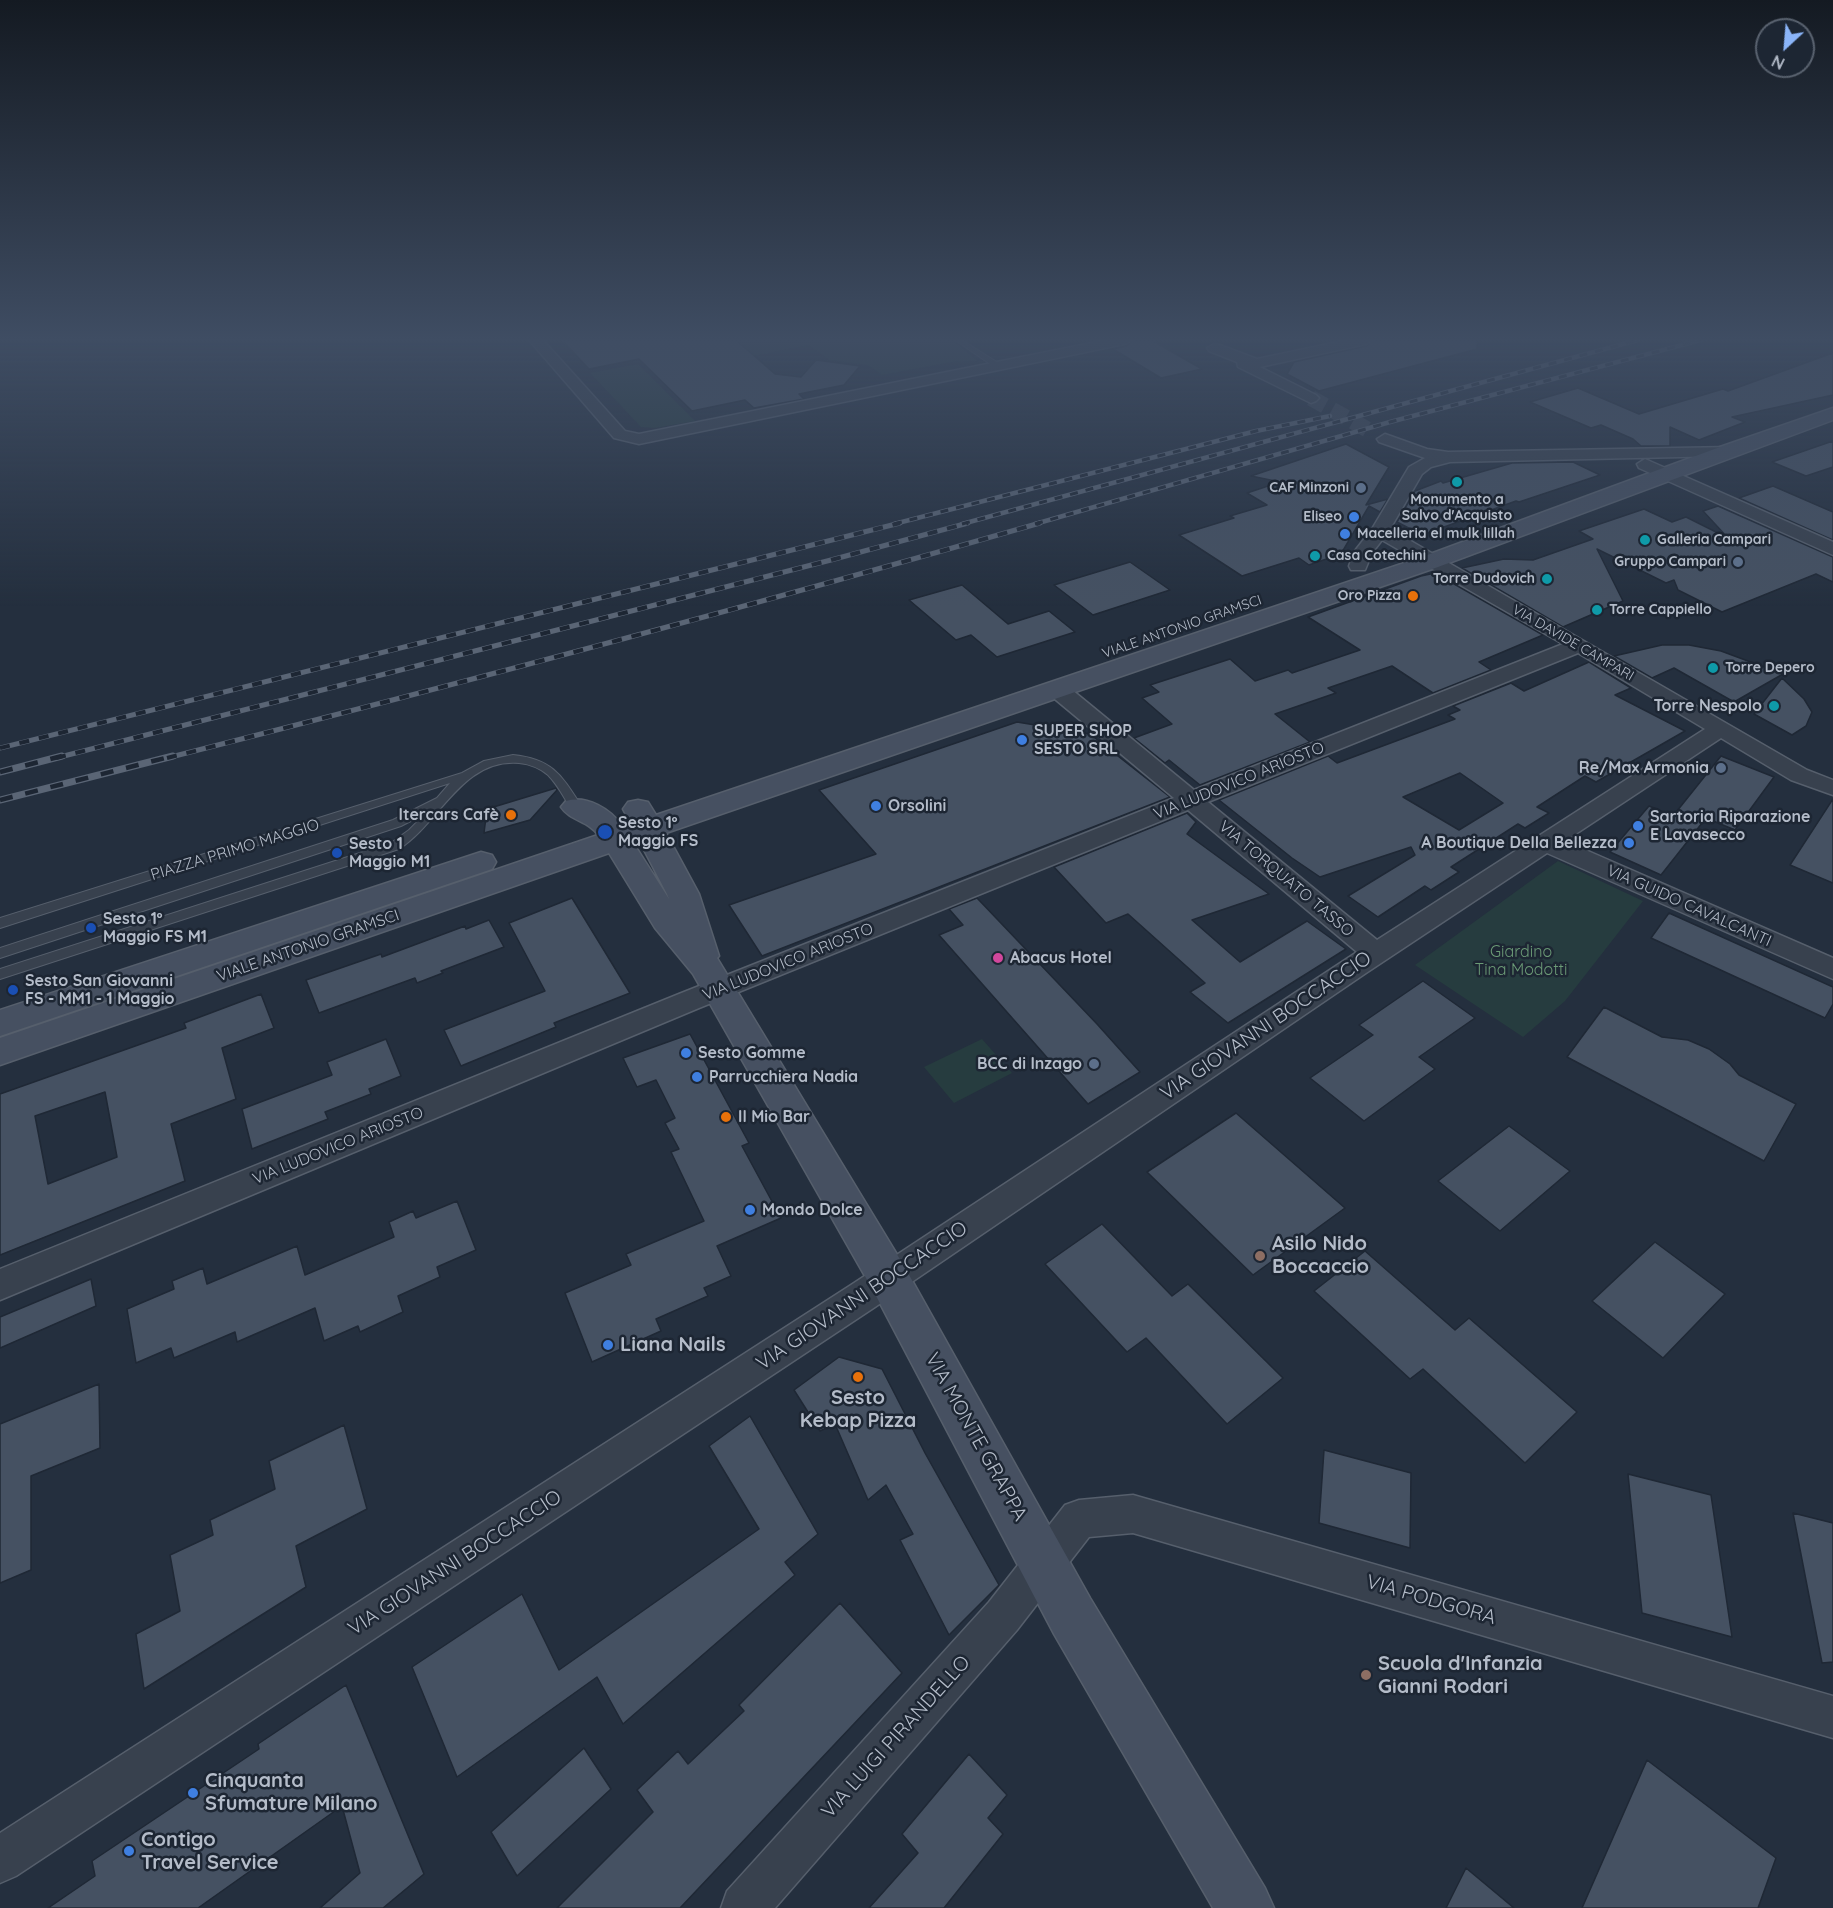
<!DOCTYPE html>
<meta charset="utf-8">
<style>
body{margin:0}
#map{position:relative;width:1833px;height:1908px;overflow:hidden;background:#242f3e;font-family:Quicksand,sans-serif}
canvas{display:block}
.north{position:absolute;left:1755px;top:18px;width:60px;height:60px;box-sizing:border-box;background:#1d2633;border:2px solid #59626f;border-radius:50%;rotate:206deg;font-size:16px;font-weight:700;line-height:24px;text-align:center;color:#b4bcc9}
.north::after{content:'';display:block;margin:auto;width:21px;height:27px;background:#8ab4f8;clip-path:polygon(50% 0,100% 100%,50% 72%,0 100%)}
</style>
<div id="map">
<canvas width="1833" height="1908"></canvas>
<div class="north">N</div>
</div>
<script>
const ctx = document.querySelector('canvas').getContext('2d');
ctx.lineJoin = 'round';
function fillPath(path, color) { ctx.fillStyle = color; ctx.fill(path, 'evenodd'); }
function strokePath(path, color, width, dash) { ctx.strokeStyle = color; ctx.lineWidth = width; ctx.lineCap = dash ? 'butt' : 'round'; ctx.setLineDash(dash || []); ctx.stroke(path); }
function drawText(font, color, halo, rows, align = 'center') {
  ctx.font = font + ' Quicksand,sans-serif'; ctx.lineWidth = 5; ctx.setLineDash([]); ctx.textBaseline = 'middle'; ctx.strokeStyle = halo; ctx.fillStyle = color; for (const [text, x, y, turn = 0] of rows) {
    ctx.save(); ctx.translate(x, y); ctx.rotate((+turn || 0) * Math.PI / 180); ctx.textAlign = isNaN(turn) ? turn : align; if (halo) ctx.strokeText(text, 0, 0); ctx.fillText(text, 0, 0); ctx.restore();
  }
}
fillPath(new Path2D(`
 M740,340h212l26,21 -26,1 -70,13 -14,-10 -39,-5 -20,-15 -101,20 -20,-16z
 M638,364l57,57 -40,7 -14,-1 -51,-54z
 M1558,861l85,40 -78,100 -42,36 -108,-72z
 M982,1039l30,34 -58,30 -30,-36z`), '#263c3f');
const building = new Path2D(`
 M562,340h174l39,34 26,3 15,-17 44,6 -16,19 -45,9 5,5 -50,9 -9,-8 -53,11 -53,-52 -50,10z
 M1134,340h17l51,29 -41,9 -48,-29 13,-3z
 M1375,340h101l1,9 -158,42 -32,-17 7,-12 72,-16z
 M1833,353v42l-101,22 13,5 -46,18 -29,-13v19h-29l-8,-7 -32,-14 -10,3 -61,-26 48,-14 61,26 84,-25 5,2z
 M1833,441v26l-27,9 -34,-14z
 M1346,444l43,23 -23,38 22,-6 -8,13 -11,-6 -28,48 -32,11 -10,-7 -57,18 -63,-41 55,-17 -4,-2 37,-11 -20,-12 33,-11 -29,-6z
 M1573,462l27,13 -81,27 -3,-1 -94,34 -25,-13 18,-31 26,-10 2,2 69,-20z
 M1773,486l60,26v28l-94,-42z
 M1718,506l115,51v25l-17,-8 -94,38 -44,-22 -4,-10 -8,3 -69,-34 26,52 -60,26 -101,-59 42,-9 29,1 60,-21 -14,-8 65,-22 28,13 14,-5 42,21 -25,-27z
 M1130,562l40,28 -77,25 -39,-30z
 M1435,573l108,62 -64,27 12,8 -58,23 -41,-27 -64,22 8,5 -61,21 35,28 -110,43 -31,-25 -4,3 -31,-25 38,-14 -30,-26 17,-6 -9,-7 80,-26 25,22 33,-11 4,3 68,-23 -52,-33 113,-41z
 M962,585l46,39 41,-13 26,21 -78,25 -26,-22 -15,5 -47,-40z
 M1662,645h27l32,6 62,23 -49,28 -60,-34 -22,10 -38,-22z
 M1589,662l42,26 -16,7 70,36 -89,51 -11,-6 -48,31 12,6 -24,15 -7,-4 -67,43 8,5 -28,18 -6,-4 -47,31 -30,-21 67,-41 -4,-8 -91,30 -28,-19 -73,-58 109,-44 9,7 118,-44 -7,-4 12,-5 -7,-4 58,-23 13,8zM1460,773l43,30 -44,27 -56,-33z
 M1782,678l22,21 8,13 -6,14 -14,9 -38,-21z
 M1017,722l73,12 80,63 -408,159 -33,-51 147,-51 -57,-64z
 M1721,756l53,21 -39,53 -29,-12 -45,57 -51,-23 39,-46 24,10z
 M556,788l1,2 -27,30 -46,13 3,-24z
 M1833,799v84l-43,-18z
 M1187,813l9,9 -9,12 82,60 -77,26 48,42 67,-41 39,28 -118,74 -38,-31 15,-9 -77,-69 -22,9 -52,-56z
 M572,898l58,95 -76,30 2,4 -95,39 -17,-36 101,-39 -36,-68z
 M977,898l120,126 43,48 -52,32 -149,-169 24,-10 -14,-16z
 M1669,913l164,74v17l-8,14 -174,-80z
 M489,920l15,27 -63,24 2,2 -26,10 -2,-5 -96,35 -13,-33 75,-26 1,3 83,-31 1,3z
 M1423,981l52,37 -56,39 16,12 -71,52 -54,-43 63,-43 -14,-10z
 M261,994l13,34 -52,20 14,51 -65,25 14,57 -185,74v-161l186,-66 -2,-5zM105,1092l12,65 -69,27 -13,-68z
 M1604,1007l58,30 26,3 21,9 21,15 9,11 57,29 -32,57 -197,-104z
 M690,1034l59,109 -7,3 39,72 -64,28 14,30 -27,12 4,8 -52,23 5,12 -69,31 -27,-69 66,-28 -5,-11 78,-33 -33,-69 8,-3 -14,-26 10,-5 -19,-38 -19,7 -14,-29z
 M386,1039l15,37 -32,13 2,5 -46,18 3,7 -76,30 -10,-40 90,-34 -5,-13z
 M1236,1113l109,95 -92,67 -106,-103z
 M1509,1126l61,45 -70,60 -62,-50z
 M457,1201l19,49 -39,17 3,10 -42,19 5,16 -43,20 -2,-6 -34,15 -9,-33 -78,34 -2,-10 -61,26 -3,-10 -35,15 -9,-54 47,-20 -2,-8 31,-13 4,16 90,-38 8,29 89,-38 -5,-15 24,-11 3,7z
 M1102,1224l70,72 16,-12 95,94 -56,46 -81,-86 -19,14 -82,-88z
 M1655,1242l70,52 -62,64 -71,-57z
 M1365,1251l90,79 14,-12 108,94 -52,51 -102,-94 -13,10 -96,-88z
 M91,1279l5,27 -96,42v-31z
 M839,1357l43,12 43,84 74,132 -50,50 -49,-95 13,-6 -27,-49 -18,15 -33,-76 -15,7 -26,-41z
 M99,1384l1,64 -69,28v94l-31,13v-159z
 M750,1416l68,118 -33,28 10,13 -172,149 -26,-47 -140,100 -45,-110 110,-73 37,76 200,-141 -50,-83z
 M344,1425l23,84 -71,37 10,41 -162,102 -8,-55 44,-23 -10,-56 43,-20 -3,-15 65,-31 -6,-28z
 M1324,1450l87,23 -1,75 -91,-25z
 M1628,1474l83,21 21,142 -90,-24z
 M1793,1513l40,10v139l-11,1z
 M840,1603l62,70 -222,235h-123l96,-96 -16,-22 41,-39 10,13 56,-53 -5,-6z
 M346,1685l78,189 -41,34h-63l40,-35 -18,-67 -144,102h-150l47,-32 -3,-15 167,-112 -1,-5z
 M584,1748l27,41 -94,87 -26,-44z
 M969,1754l38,41 -19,23 15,16 -59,74h-75l49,-55 -16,-19z
 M1647,1760l129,98 -18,50h-176z
 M1466,1868l48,40h-68z`);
fillPath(building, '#455162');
strokePath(building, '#1f2835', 1.5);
strokePath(new Path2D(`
 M1311,398l61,34`), '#3a4453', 16, [16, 8]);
const lane = new Path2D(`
 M955,340h7l41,26 -7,2z
 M513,755c40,4 49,21 69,52l-2,3h-8c-8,-12 -14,-25 -24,-35 -8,-7 -19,-11 -29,-12 -57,-5 -79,60 -120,86l-399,130v-10l391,-126 18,-13 17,-17 -25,13 -401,132v-10l393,-128 44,-22 13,-15 -450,145v-10l462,-145 22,-12z`);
const street = new Path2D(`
 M529,340h14l82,91 14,3 467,-94h26l-7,4 -486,100 -25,-6z
 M1347,340h26l-7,4 -106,23 56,28 3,3 -3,3 -5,2 -73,-36 -1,-5 -28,-11 -2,-3 7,-4 6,1 37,14z
 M1385,434l42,15 21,3 285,-5 2,4 -8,5 -277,6 -19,5 -9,7 -32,55 417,241 26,10v15l-42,-15 -70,-42 -156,103 268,117v21l-286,-126 -181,120 -491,334 -859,569 -16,7v-50l851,-548 506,-333 -169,-142 -489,198 -699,292v-31l679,-275 495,-196 -124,-103 -3,-5 3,-5 8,-1 8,1 128,105 369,-146 -181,-104 -10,13 -7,17h-14l-2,-4 5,-14 18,-23 37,-62 16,-9 -46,-16 -2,-3zM1578,653l127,76 -328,211 -169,-138z
 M1645,459l188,83v13l-194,-87 -2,-4z
 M1133,1495l700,201v42l-700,-205 -44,4 -72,93 -242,278h-54l6,-17 262,-289 76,-97 14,-5z`);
const secondary = new Path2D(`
 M1833,408v12l-395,147 -772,266 33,61 20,62 -2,2 187,308 186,332 175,290 9,20h-61l-159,-274 -180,-342 -181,-318 -38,-46 -46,-75 -609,212v-27l598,-203c-9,-14 -28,-14 -37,-28l5,-6c21,-6 45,8 57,26l8,-3 -8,-15 5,-7 10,-2 10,2 8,13 766,-258 298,-110zM640,842l27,52 2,5 -35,-55z
 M481,852l11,3 4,7 -4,7 -492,167v-26z`);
strokePath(lane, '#565f6c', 2);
strokePath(street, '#565f6c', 3);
strokePath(secondary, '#565f6c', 3);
fillPath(lane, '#38414e');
fillPath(street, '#38414e');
fillPath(secondary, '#465061');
const railFar2 = new Path2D(`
 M894,524l362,-93 74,-15
 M962,524l676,-184
 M1035,524l355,-102 311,-82`);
const railFar1 = new Path2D(`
 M0,748l900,-225
 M56,758l775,-198 137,-37
 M167,758c292,-74 584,-152 873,-235`);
const rail = new Path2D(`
 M0,772l62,-16
 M0,800l173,-44`);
strokePath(railFar2, '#5a6575', 4.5);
strokePath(railFar1, '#5a6575', 5);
strokePath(rail, '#5a6575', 7);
strokePath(railFar2, '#1d2633', 3, [8]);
strokePath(railFar1, '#1d2633', 4, [10]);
strokePath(rail, '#1d2633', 4.5, [13]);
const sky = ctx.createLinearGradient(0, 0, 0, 607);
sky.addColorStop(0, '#141a22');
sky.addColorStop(0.56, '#3f4d63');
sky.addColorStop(1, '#3f4d6300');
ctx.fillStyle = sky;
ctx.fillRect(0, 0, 1833, 607);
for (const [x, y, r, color] of [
 [1457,482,6,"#0f9aa8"],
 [1361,488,6,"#5c6f8a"],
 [1354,517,6,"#3f7fe0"],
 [1345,534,6,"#3f7fe0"],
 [1645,540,6,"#0f9aa8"],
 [1315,556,6,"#0f9aa8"],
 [1738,562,6,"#5c6f8a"],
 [1547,579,6,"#0f9aa8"],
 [1413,596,6,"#e8710a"],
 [1597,610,6,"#0f9aa8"],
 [1713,668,6,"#0f9aa8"],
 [1774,706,6,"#0f9aa8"],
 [1022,740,6,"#3f7fe0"],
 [1721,768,6,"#5c6f8a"],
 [876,806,6,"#3f7fe0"],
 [511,815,6,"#e8710a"],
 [1638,826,6,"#3f7fe0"],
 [605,832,8,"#1a4fb4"],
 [1629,843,6,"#3f7fe0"],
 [337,853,6,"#1a4fb4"],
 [91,928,6,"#1a4fb4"],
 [998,958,6,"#d1479c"],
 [13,990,6,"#1a4fb4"],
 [686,1053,6,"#3f7fe0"],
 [1094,1064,6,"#5c6f8a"],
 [697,1077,6,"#3f7fe0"],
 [726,1117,6,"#e8710a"],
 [750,1210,6,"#3f7fe0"],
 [1260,1256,6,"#8d6e63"],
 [608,1345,6,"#3f7fe0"],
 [858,1377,6,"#e8710a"],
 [1366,1675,6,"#8d6e63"],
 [193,1793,6,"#3f7fe0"],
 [129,1851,6,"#3f7fe0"]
]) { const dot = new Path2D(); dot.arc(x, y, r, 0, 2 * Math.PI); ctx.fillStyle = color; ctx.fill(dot); strokePath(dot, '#1d2633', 2); }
drawText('bold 14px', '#b4bcc9', '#1d2633', [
 ["CAF Minzoni",1349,488],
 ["Monumento a",1457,500,"center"],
 ["Salvo d'Acquisto",1457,516,"center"],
 ["Eliseo",1342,517],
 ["Macelleria el mulk lillah",1357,534,"left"],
 ["Galleria Campari",1657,540,"left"],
 ["Casa Cotechini",1327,556,"left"],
 ["Gruppo Campari",1726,562],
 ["Torre Dudovich",1535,579],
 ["Oro Pizza",1401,596],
 ["Torre Cappiello",1609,610,"left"],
 ["Torre Depero",1725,668,"left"]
], 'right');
drawText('14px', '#b4bcc9', '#1d2633', [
 ["VIALE ANTONIO GRAMSCI",1182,627,-19],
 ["VIA DAVIDE CAMPARI",1573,643,30]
]);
drawText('bold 16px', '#b4bcc9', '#1d2633', [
 ["Torre Nespolo",1762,706,"right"],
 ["SUPER SHOP",1034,731],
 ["SESTO SRL",1034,749],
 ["Re/Max Armonia",1709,768,"right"],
 ["Orsolini",888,806],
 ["Itercars Cafè",499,815,"right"],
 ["Sartoria Riparazione",1650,817],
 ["E Lavasecco",1650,835],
 ["Sesto 1º",618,823],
 ["Maggio FS",618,841],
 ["A Boutique Della Bellezza",1617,843,"right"],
 ["Sesto 1",349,844],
 ["Maggio M1",349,862],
 ["Sesto 1º",103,919],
 ["Maggio FS M1",103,937],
 ["Abacus Hotel",1010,958],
 ["Sesto San Giovanni",25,981],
 ["FS - MM1 - 1 Maggio",25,999],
 ["Sesto Gomme",698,1053],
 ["BCC di Inzago",1082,1064,"right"],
 ["Parrucchiera Nadia",709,1077],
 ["Il Mio Bar",738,1117],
 ["Mondo Dolce",762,1210]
], 'left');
drawText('16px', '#b4bcc9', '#1d2633', [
 ["VIA LUDOVICO ARIOSTO",1239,781,-22],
 ["PIAZZA PRIMO MAGGIO",235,850,-17],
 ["VIA TORQUATO TASSO",1286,879,40],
 ["VIA GUIDO CAVALCANTI",1689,906,24],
 ["VIALE ANTONIO GRAMSCI",308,946,-19],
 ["VIA LUDOVICO ARIOSTO",788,962,-22],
 ["VIA LUDOVICO ARIOSTO",338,1146,-22]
]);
drawText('16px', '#6b9a76', '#1d2633', [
 ["Giardino",1521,952],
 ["Tina Modotti",1521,970]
]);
drawText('20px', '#b4bcc9', '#1d2633', [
 ["VIA GIOVANNI BOCCACCIO",1266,1026,-34],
 ["VIA GIOVANNI BOCCACCIO",862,1296,-34],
 ["VIA MONTE GRAPPA",976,1437,61],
 ["VIA GIOVANNI BOCCACCIO",455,1563,-33],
 ["VIA PODGORA",1431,1600,16],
 ["VIA LUIGI PIRANDELLO",896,1737,-48]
]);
drawText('bold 20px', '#b4bcc9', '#1d2633', [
 ["Asilo Nido",1272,1244],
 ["Boccaccio",1272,1267],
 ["Liana Nails",620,1345],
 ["Sesto",858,1398,"center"],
 ["Kebap Pizza",858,1421,"center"],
 ["Scuola d'Infanzia",1378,1664],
 ["Gianni Rodari",1378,1687],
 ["Cinquanta",205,1781],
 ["Sfumature Milano",205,1804],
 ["Contigo",141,1840],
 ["Travel Service",141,1863]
], 'left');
</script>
